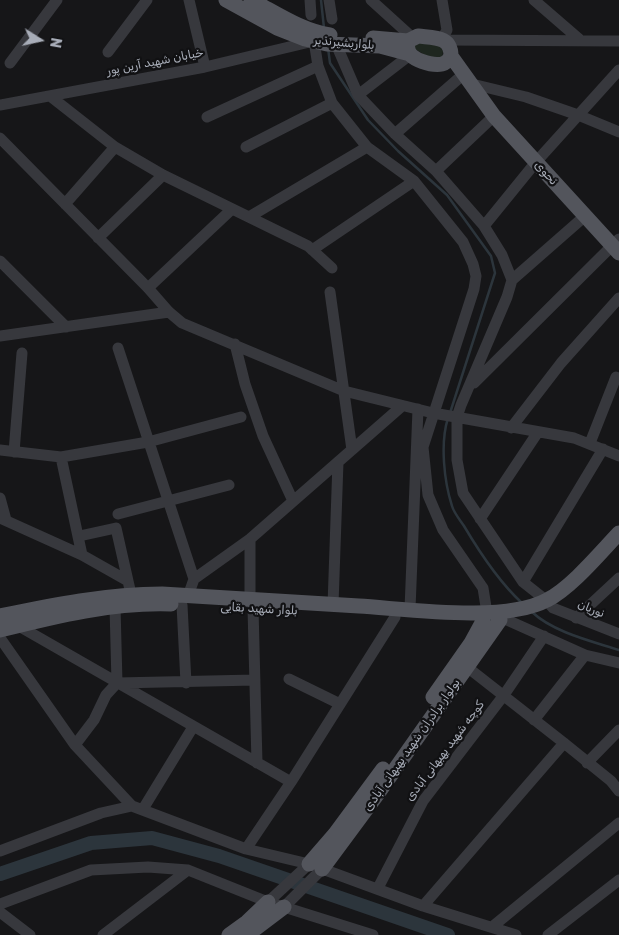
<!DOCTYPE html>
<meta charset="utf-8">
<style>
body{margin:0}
#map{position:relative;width:619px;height:935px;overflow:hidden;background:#161618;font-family:Rubik,sans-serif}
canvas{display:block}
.north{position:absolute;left:15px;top:15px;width:50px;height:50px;-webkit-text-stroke:4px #111113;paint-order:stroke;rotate:100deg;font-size:14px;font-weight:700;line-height:20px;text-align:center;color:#a8adb8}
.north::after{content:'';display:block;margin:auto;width:18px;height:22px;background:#a8adb8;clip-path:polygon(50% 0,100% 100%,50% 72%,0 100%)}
</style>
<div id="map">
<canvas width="619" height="935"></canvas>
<div class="north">N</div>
</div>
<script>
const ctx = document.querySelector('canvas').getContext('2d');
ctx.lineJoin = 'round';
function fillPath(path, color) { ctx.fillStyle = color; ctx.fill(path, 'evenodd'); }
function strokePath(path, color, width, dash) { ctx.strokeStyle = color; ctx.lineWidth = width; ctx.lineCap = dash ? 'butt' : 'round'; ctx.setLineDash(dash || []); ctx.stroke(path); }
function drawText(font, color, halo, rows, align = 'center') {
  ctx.font = font + ' Rubik,Vazirmatn,sans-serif'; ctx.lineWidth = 4.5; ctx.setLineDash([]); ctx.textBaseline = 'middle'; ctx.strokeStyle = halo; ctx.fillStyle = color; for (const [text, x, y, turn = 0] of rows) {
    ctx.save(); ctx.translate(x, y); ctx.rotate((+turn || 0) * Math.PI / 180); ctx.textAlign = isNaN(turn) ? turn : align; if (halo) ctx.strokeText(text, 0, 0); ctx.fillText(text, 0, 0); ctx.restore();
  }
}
fillPath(new Path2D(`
 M417,43c10,0 20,-2 26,8l-1,7 -6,3 -23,-13z`), '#1e261f');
strokePath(new Path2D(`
 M321,0l3,28
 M328,48l2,15 38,57 30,31 49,44 44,61 4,17 -45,140
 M448,418c-8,25 -4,63 4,88 2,7 8,14 12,20 16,27 35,56 58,77
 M532,612c21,20 59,29 87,38`), '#2c353c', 2.5);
strokePath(new Path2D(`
 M0,874l91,-31 61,-5 67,18 229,79`), '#2c353c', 14);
strokePath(new Path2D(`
 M189,0l16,67
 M310,0l1,15
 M329,0l3,19
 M371,0l42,38
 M534,0l45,39
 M442,39l5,-9 -5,-30
 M444,40l175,1
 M336,44l22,51 37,39 41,37 48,55 18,29 10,25 -5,17 -46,108 -4,12v43l6,33 60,89 24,19 6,7 66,26
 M108,52l39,-52
 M10,63l47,-63
 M472,84l54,13 52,18 41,17
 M358,95l52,-40
 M50,96l65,51 48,28 145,71 24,22
 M0,105l205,-38 109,-26 4,25 14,37 35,44 47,34 49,61 10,22 3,12 -2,13 -51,158 5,48 15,35 40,58 4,25 -4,7
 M207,117l111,-51
 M395,134l63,-55
 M0,138l148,150 21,24 13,11 162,68 89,22 141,25 45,18
 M246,147l86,-44
 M436,171l58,-55
 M65,204l50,-57
 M249,217l118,-70
 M484,226l52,-64 83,-92
 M98,238l65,-63
 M312,250l102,-69
 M0,261l66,66
 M512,280l73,-64
 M148,288l84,-79
 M330,292l22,158
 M0,336l169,-24
 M235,344l10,40 18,52 30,65
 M118,348l76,231
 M474,383l145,-144
 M511,428l50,-65 58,-65
 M590,443l26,-66
 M0,450l61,7 87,-15 93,-25
 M14,452l8,-99
 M61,457l21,98
 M0,498l6,22
 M118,514l111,-29
 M0,518l82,37 46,26 3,13
 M480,519l58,-87
 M84,535l32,-7 12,53
 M250,539v61
 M523,582l80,-133
 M188,596l6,-17 56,-40 152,-133
 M182,605l4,78
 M333,605l5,-143
 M115,606l2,77
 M253,608l4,155
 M410,609l8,-200
 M576,618l43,-40
 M507,620l78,35 34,8
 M17,625l274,157
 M0,638l75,107 57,61
 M467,667l97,76 47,38 8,10
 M289,679l51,25
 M534,720l51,-65
 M75,745l19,-25 12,-25 11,-12 138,-3
 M587,763l32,-33
 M143,809l50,-82
 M246,849l45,-67 104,-165
 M0,851l101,-38 31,-7 114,43 63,15 114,42 93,29
 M378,888l45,-87 81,-106 40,-59
 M268,902l41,-38
 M0,904l91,-34 57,-3 40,3 80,32 105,33
 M423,906l141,-163
 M284,907l38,-38
 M0,912l30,23
 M492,927l127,-104
 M103,935l85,-65
 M548,935l71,-55`), '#37383d', 11);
strokePath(new Path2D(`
 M226,0l51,28 28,11 22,5 53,2 30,8
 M251,0c25,13 51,31 79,35
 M418,36c16,2 33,0 33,20 -2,4 -5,7 -9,8 -9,2 -33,-4 -34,-15 -1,-2 0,-5 0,-8z
 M373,38l35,3
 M451,56l43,60 125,137
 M0,616c53,-11 107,-22 162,-22 66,4 131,8 197,12 49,3 145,17 188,-6 24,-12 53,-47 72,-67
 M0,630c56,-14 113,-28 171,-26
 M433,697l38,-54 12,-22
 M309,864l26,-30 48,-65
 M322,869l57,-77 121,-172
 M229,935l18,-13 21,-20
 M247,935l37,-28`), '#53555c', 15);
drawText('12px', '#a8adb8', '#111113', [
 ["بلواربشیرنذیر",344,43,5],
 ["خیابان شهید آرین پور",155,62,-11],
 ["نحوی",546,173,48],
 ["بلوار شهید بقایی",259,609,3],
 ["نوریان",591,609,22],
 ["بولوار برادران شهید بهبهانی آبادی",412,745,-55],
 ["کوچه شهید بهبهانی آبادی",445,751,-53]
]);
</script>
